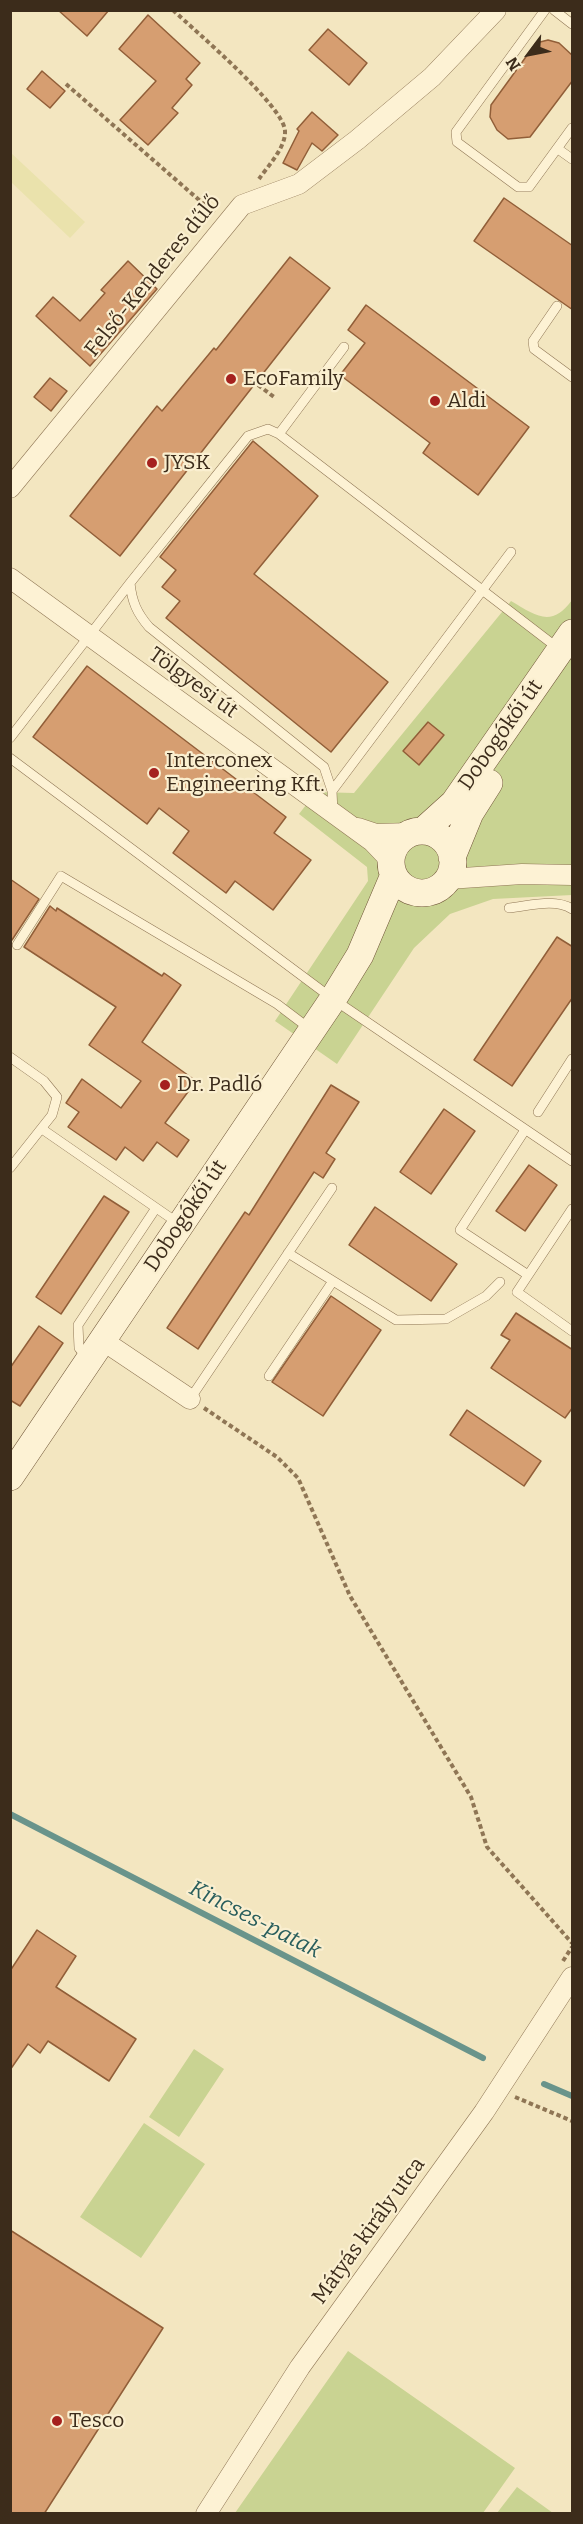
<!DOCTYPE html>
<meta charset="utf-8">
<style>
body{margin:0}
#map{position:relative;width:583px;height:2524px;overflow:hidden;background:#f3e6c0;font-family:Bitter,serif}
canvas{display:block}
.frame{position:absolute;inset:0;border:12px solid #3c2c1b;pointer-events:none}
.north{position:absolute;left:499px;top:24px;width:60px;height:60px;-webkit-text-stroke:4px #faefd0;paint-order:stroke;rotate:238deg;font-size:16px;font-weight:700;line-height:24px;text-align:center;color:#3c2c1b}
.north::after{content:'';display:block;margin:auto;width:21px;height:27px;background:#3c2c1b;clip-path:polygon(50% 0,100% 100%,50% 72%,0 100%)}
</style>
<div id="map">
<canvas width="583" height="2524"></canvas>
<div class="frame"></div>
<div class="north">N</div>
</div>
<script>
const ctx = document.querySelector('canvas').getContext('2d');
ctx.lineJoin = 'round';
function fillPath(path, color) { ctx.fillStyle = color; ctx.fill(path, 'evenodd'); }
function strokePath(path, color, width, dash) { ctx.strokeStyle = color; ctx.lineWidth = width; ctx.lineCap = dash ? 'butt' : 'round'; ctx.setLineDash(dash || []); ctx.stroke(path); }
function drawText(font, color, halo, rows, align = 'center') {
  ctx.font = font + ' Bitter,serif'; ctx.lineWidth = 4.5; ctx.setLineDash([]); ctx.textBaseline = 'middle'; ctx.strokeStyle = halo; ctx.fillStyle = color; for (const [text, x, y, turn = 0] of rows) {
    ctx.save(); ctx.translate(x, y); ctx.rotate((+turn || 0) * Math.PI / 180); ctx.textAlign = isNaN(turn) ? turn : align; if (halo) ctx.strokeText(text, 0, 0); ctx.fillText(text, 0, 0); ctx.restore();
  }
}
fillPath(new Path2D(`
 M10,152l75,70 -15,16 -59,-56z`), '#eae2ac');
fillPath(new Path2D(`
 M572,600v295l-79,4 -43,15 -36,34 -77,116 -62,-43 93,-140 -1,-14 -68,-53 17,-22 38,1 157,-192c25,15 41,27 61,-1z
 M194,2049l30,20 -45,68 -30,-20z
 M144,2123l61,41 -64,94 -61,-41z
 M348,2351l167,117 -32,45h-248z
 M517,2487l36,26h-56z`), '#c9d392');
strokePath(new Path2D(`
 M10,1814l473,244
 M544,2084l28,12`), '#69948b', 6);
const building = new Path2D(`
 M58,10h51l-22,26z
 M148,15l52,48 -14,16 6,6 -20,23 6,5 -30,32 -28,-25 36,-39 -37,-32z
 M328,29l39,34 -18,22 -40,-35z
 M548,40l11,3 14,13v24l-43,57 -22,2 -11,-9 -7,-13 1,-12 45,-62z
 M42,71l23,20 -15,17 -23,-19z
 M312,112l26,23 -16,16 -10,-8 -15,27 -14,-7 16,-32 -2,-2z
 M504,198l69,48v64l-99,-69z
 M290,257l40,31 -210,268 -50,-40 87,-110 5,5 52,-63 2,2z
 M128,261l29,28 -67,77 -54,-50 17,-19 27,24 25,-28 -4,-3z
 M366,305l163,122 -51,68 -55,-42 7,-10 -90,-68 25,-32 -17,-13z
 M50,378l17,13 -16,20 -17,-14z
 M253,441l65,55 -64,78 134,108 -57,70 -165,-134 14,-17 -18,-14 14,-17 -16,-13z
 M87,666l199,151 -12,16 37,27 -38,50 -38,-29 -9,12 -53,-40 16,-22 -30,-23 -12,16 -114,-87z
 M428,722l16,13 -25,30 -16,-14z
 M10,879l29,20 -27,41 -2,-1z
 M50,906l6,5 1,-3 105,68 2,-3 17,12 -39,57 54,39 -31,42 24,17 -12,17 -20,-15 -14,19 -18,-14 -9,13 -48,-33 11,-15 -13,-9 16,-24 39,29 20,-27 -52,-36 27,-38 -92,-60z
 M557,937l16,10v50l-61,89 -38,-26z
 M331,1085l28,17 -33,51 9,6 -12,19 -9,-6 -116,177 -31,-21 78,-116 4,3z
 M444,1109l31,22 -44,63 -31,-22z
 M529,1165l28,20 -32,46 -29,-20z
 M104,1196l25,16 -68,102 -25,-17z
 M375,1207l82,57 -26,37 -82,-56z
 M331,1296l50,34 -58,86 -51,-34z
 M516,1313l57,37v57l-8,11 -74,-50 19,-28 -9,-5z
 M39,1326l24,17 -43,63 -10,-6v-32z
 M467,1410l74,51 -17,25 -74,-51z
 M37,1930l39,26 -20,31 80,52 -27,42 -61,-40 -8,12 -12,-9 -18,26v-99z
 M10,2230l153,98 -119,186h-34z`);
fillPath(building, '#d69e71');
strokePath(building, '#915e38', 1.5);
const lane = new Path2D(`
 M545,10l-89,122 1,10 61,45h11l43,-59
 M554,10l18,14
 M558,149l14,10
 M557,306l-24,35 1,8 38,28
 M279,434l65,-87
 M130,583c2,19 7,30 19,44l175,140 8,24 1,22
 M10,738l120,-155 118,-147 20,-7 11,5 280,215
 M10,758l323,241 239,162
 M332,791l179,-239
 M509,908c20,-2 46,-10 63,1
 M17,945l44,-69 216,128 33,25
 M10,1057l34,24 13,16 -5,18 -42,53
 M538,1112l34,-53
 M42,1129l136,94
 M525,1130l-65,100 68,45
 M572,1209l-55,83 55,39
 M288,1253l108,67 50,-1 40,-23 14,-14
 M88,1359l-9,-11 -1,-23 78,-117
 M269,1376l64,-95
 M190,1399l142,-211`);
const street = new Path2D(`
 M10,488l232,-283 57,-21 58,-44 75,-63 64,-67
 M10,578l363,264 18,19
 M358,828l18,6 35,-1
 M448,879l74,-5 50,1
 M102,1340l88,59
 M206,2514l94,-147 184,-255 88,-135`);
const secondary = new Path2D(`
 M423,831l31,-28 118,-170
 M391 862a31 31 0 1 1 62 0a31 31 0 1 1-62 0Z
 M452,857l18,-44 19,-30
 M10,1477l323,-478 27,-44 34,-80`);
strokePath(lane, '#8f7655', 10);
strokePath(street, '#8f7655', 21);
strokePath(secondary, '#705638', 28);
strokePath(new Path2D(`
 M173,10c22,21 111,96 112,121 1,16 -17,35 -26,48
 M66,84l148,129
 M258,385l16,12
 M204,1408l73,49 21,21 52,118 121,201 16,50 85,96
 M563,1961l9,-14
 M515,2097l57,24`), '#8f7655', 4, [4.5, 3]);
strokePath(lane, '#fdf2d4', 9);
strokePath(street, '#fdf2d4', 20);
strokePath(secondary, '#fdf2d4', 27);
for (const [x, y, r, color] of [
 [231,379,6,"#a5211e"],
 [435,401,6,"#a5211e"],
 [152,463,6,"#a5211e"],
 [154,773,6,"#a5211e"],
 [165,1085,6,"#a5211e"],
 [57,2421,6,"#a5211e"]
]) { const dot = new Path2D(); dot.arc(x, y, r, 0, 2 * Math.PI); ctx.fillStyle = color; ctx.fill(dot); strokePath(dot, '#faefd0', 2); }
drawText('21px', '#3c2c1b', '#faefd0', [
 ["Felső-Kenderes dűlő",153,276,-51],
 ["Tölgyesi út",193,683,36],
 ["Dobogókői út",501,735,-55],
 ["Dobogókői út",186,1216,-56],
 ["Mátyás király utca",369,2231,-54]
]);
drawText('21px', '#3c2c1b', '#faefd0', [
 ["EcoFamily",243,379],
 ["Aldi",447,401],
 ["JYSK",164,463],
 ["Interconex",166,761],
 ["Engineering Kft.",166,785],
 ["Dr. Padló",177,1085],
 ["Tesco",69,2421]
], 'left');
drawText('italic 22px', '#295e5c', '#faefd0', [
 ["Kincses-patak",255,1920,27]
]);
</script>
